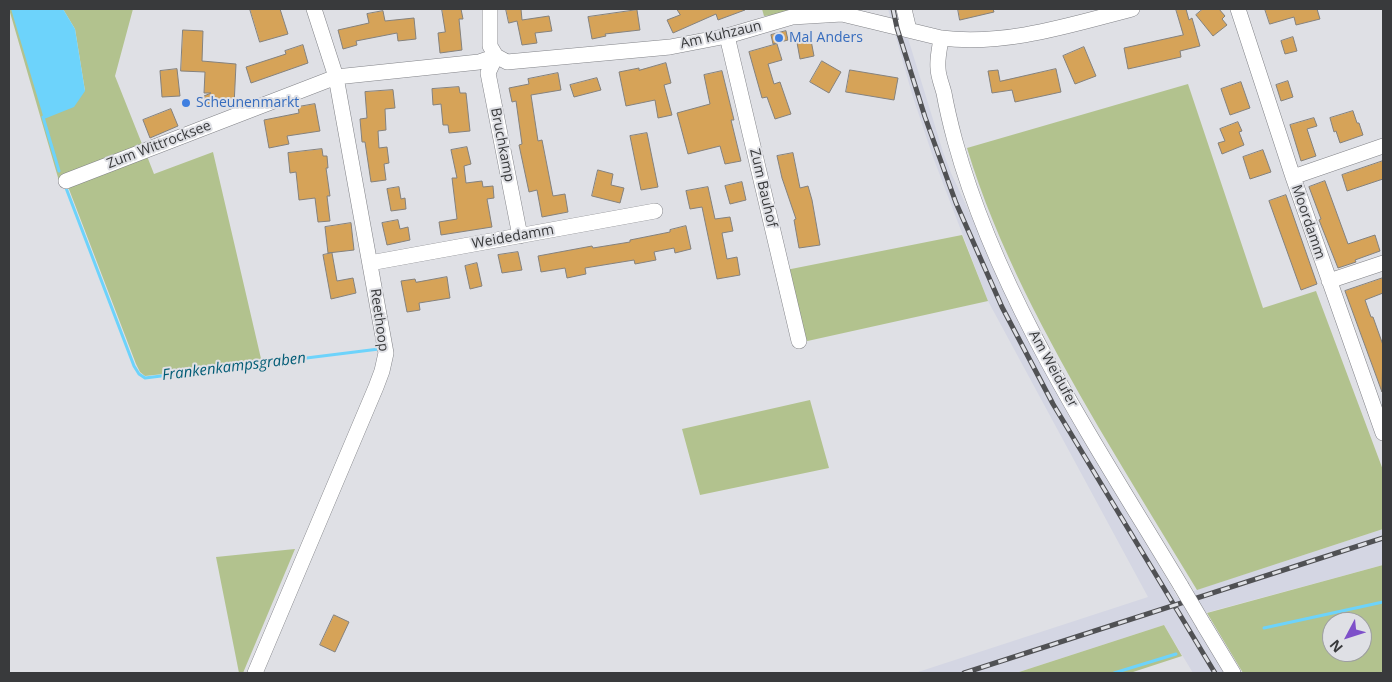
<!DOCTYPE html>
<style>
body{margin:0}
#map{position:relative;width:1392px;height:682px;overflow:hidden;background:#dfe0e5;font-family:"Open Sans",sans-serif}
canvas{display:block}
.frame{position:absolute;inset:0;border:10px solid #393a3c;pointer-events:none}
.north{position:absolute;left:1322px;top:612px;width:50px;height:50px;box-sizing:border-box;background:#dfe0e5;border:1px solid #9d9ea1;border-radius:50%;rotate:230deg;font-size:14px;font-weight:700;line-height:20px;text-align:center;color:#393a3c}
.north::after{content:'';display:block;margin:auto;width:18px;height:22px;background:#7e50c9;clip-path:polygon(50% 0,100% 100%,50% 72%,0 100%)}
</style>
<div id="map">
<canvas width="1392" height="682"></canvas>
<div class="frame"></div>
<div class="north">N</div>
</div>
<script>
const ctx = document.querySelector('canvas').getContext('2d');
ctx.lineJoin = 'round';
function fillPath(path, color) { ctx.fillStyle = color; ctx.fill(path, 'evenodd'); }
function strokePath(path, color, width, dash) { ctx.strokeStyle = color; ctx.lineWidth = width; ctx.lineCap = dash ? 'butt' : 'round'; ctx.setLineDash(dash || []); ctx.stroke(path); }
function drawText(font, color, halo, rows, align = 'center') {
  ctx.font = font + ' "Open Sans",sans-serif'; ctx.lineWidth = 4; ctx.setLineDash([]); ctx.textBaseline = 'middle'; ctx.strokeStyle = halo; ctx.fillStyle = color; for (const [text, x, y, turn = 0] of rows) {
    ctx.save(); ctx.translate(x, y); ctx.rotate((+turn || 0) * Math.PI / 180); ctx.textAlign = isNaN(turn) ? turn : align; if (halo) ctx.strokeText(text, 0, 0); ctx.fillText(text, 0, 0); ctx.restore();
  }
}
fillPath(new Path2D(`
 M888,9h11l44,143 8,21 50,107 176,317 22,-8 184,-60v36l-193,52 34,56h-31l-29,-48 -148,48h-101l233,-76 -160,-296 -55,-144 -21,-63z`), '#d4d6e3');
fillPath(new Path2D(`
 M9,9h2l74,82 -10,-62 -12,-20h70l-18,67 29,73 -85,32z
 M762,9h72l-70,7z
 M1188,84l75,224 53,-17 67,179v59l-186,61c-33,-54 -66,-108 -98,-162 -52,-90 -102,-181 -132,-280z
 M145,151l9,23 59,-22 49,211 -117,13 -5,-4 -4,-8 -69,-180z
 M962,235l26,66 -185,41 -17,-72z
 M810,400l19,68 -129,27 -18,-66z
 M295,549l-52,124h-4l-23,-116z
 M1383,565v108h-140l-36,-60zM1332,622h30v30h-30z
 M1164,625l18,31 -52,17h-114z`), '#b2c28e');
fillPath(new Path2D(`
 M11,9h52l12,20 10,62 -11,16 -30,12z`), '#6dd3fb');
strokePath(new Path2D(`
 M43,117l16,54
 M66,188l68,178 5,8 6,4 234,-29
 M1264,628l119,-26
 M1114,673l62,-19`), '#6dd3fb', 3);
const building = new Path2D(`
 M250,9h30l8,25 -28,8z
 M442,9h19l2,10h-4l3,31 -22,3 -2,-20 7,-1z
 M506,9h15l1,11 27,-4 3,15 -17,2 2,10 -15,2 -5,-24 -8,2z
 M677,9h68v1l-27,10 -2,-6 -43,19 -6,-13 13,-5z
 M958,9h35l1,3 -34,8z
 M1176,9h10l3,11 3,-2 8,28 -20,5 1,6 -53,12 -4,-21 59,-13z
 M1203,9h16l6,7 -3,3 5,6 -14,11 -17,-21z
 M1265,9h52l3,10 -24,6 -2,-8 -24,7z
 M637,10l3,20 -35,4 1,2 -14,3 -4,-22z
 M383,11l2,10 29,-3 2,21 -18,2 -1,-8 -41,8 1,4 -14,4 -5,-19 31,-7 -2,-9z
 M183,30l20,1 -1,30 34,3 -2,42 -31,-1 1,-9 7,-3h-7l1,-21 -24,-1z
 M786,31l2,9 -15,4 -2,-9z
 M810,35l4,21 -14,3 -4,-22z
 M1293,37l4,14 -12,3 -4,-13z
 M777,44l5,16 -14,4 6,20 6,-2 11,32 -16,5 -8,-22 -5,1 -13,-46z
 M303,45l5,18 -57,20 -5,-16 40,-13 -1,-3z
 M1084,47l12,29 -21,8 -12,-28z
 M822,61l19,11 -12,21 -19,-11z
 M666,63l5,20 -7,2 8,30 -14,3 -3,-18 -29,6 -7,-34 20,-4v2z
 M177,69l3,27 -18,1 -2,-26z
 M1056,69l5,23 -46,10 -3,-12 -20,3 -4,-22 10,-1 2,11z
 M850,70l48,8 -4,22 -48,-8z
 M722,71l12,49h-3l10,41 -16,3 -5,-18 -32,8 -11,-41 33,-9 -6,-29z
 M558,73l3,17 -30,5 7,46 4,-1 11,56 12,-2 3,18 -26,5 -5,-27 -8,2 -10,-47 3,-1 -6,-43 -4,1 -3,-14 20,-4 -1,-5z
 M597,78l4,12 -27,7 -4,-12z
 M1288,81l5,16 -12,4 -5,-16z
 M1241,82l9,26 -20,7 -9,-26z
 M459,87l1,6h6l4,38 -21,2 -1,-8h-5l-2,-21 -8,1 -1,-16z
 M393,90l2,18 -10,1 1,21 -8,1 1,17 8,-1 2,16 -5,1 2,16 -15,2 -6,-40h-3l-2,-23 7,-1 -2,-26z
 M315,104l5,27 -33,5 2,8 -20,4 -5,-28 35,-7 -1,-6z
 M171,109l7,17 -28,12 -7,-18z
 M1353,111l4,12h2l4,12 -23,8 -4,-12 -2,1 -4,-14z
 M1314,118l3,8 -10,3 9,27 -15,5 -11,-36z
 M1238,122l4,9 -3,1 5,13 -22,9 -4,-11 7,-2 -5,-12z
 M647,133l11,54 -17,3 -11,-54z
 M467,147l4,17 -7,2 2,17 16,-2 1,6 10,-1 1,12 -7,1 5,28 -51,8 -2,-13 18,-3 -5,-41h5l-6,-28z
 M322,149l1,7h4l1,12h-2l4,28h-3l3,25 -12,1 -3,-24 -16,2 -3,-28 -6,1 -2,-20z
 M1263,150l8,22 -21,7 -7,-22z
 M793,153l7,35 8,-2 4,14 8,45 -21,3 -5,-28 2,-1 -14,-41 -5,-22z
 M1383,161v18l-36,12 -5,-16z
 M598,170l15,4 -2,11 13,3 -4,15 -28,-7z
 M1325,181l23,63 27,-9 5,16 -25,9 1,2 -18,6 -19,-48 2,-1 -12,-32z
 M742,182l4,18 -16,4 -5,-18z
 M399,187l2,12 4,-1 1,11 -15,2 -4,-22z
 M708,187l7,32 15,-2 3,14 -11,2 5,26 10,-2 3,18 -23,4 -15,-72 -12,2 -4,-18z
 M1286,195l31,89 -16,6 -32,-89z
 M398,220l2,9 8,-2 2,13 -23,5 -5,-22z
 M351,223l3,27 -26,3 -3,-26z
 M686,226l5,23 -16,4 -1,-5 -20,4 2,8 -21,4 -1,-4 -49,8 1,6 -19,4 -2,-10 -24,4 -3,-16 54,-10 1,2 37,-6v-2l40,-8v-2z
 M518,252l4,18 -20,3 -4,-18z
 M332,253l5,28 16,-3 3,15 -25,6 -8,-44z
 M477,263l5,23 -12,3 -5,-23z
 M447,277l3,21 -31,5 1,7 -13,2 -6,-31 14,-2 1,3z
 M1383,278v15l-18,7 6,17h2l10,28 -1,47 -37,-101z
 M334,615l15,7 -14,30 -15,-7z`);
fillPath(building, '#d6a358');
strokePath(building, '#84817d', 1);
const minor = new Path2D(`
 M490,9v37l6,10 11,6 163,-15 57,-11 65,-19 50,-3 99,24c65,8 129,-13 191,-29
 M904,9l5,21
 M1238,9l55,168 90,256
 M727,36l72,305
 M941,38c-1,9 -4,20 -3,30 0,8 4,17 6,25 3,17 7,33 11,48 44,160 142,305 226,445
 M496,56l-8,17 32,163
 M1293,177l90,-31
 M66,181l270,-104 143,-15 17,-6
 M370,263l285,-52
 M1329,281l54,-18
 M1204,625l29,48
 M255,673l121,-286 6,-16 4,-18 -50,-276 -22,-68`);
strokePath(minor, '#828388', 16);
strokePath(minor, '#fff', 15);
const rail = new Path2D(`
 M893,9l4,19 28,89 31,86 46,104 51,97 162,269
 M964,673l419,-135`);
strokePath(rail, '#505154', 5);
strokePath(rail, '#dfe0e5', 3, [9]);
const minorBridge = new Path2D(`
 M1181,586l23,39`);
strokePath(minorBridge, '#828388', 16, []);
strokePath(minorBridge, '#fff', 15);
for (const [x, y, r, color] of [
 [779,38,5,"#3f7fe0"],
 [186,103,5,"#3f7fe0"]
]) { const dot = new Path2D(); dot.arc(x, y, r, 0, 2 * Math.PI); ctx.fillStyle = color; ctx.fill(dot); strokePath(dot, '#dfe0e5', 2); }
drawText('14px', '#393a3c', '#dfe0e5', [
 ["Am Kuhzaun",721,35,-13],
 ["Zum Wittrocksee",159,145,-21],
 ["Bruchkamp",502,145,79],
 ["Zum Bauhof",763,188,77],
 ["Moordamm",1308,222,71],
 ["Weidedamm",513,237,-10],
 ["Reethoop",379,320,82],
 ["Am Weidufer",1053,369,61]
]);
drawText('14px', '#366cbe', '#dfe0e5', [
 ["Mal Anders",789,38],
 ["Scheunenmarkt",196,103]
], 'left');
drawText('italic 15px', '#005b75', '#dfe0e5', [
 ["Frankenkampsgraben",234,367,-7]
]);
</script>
